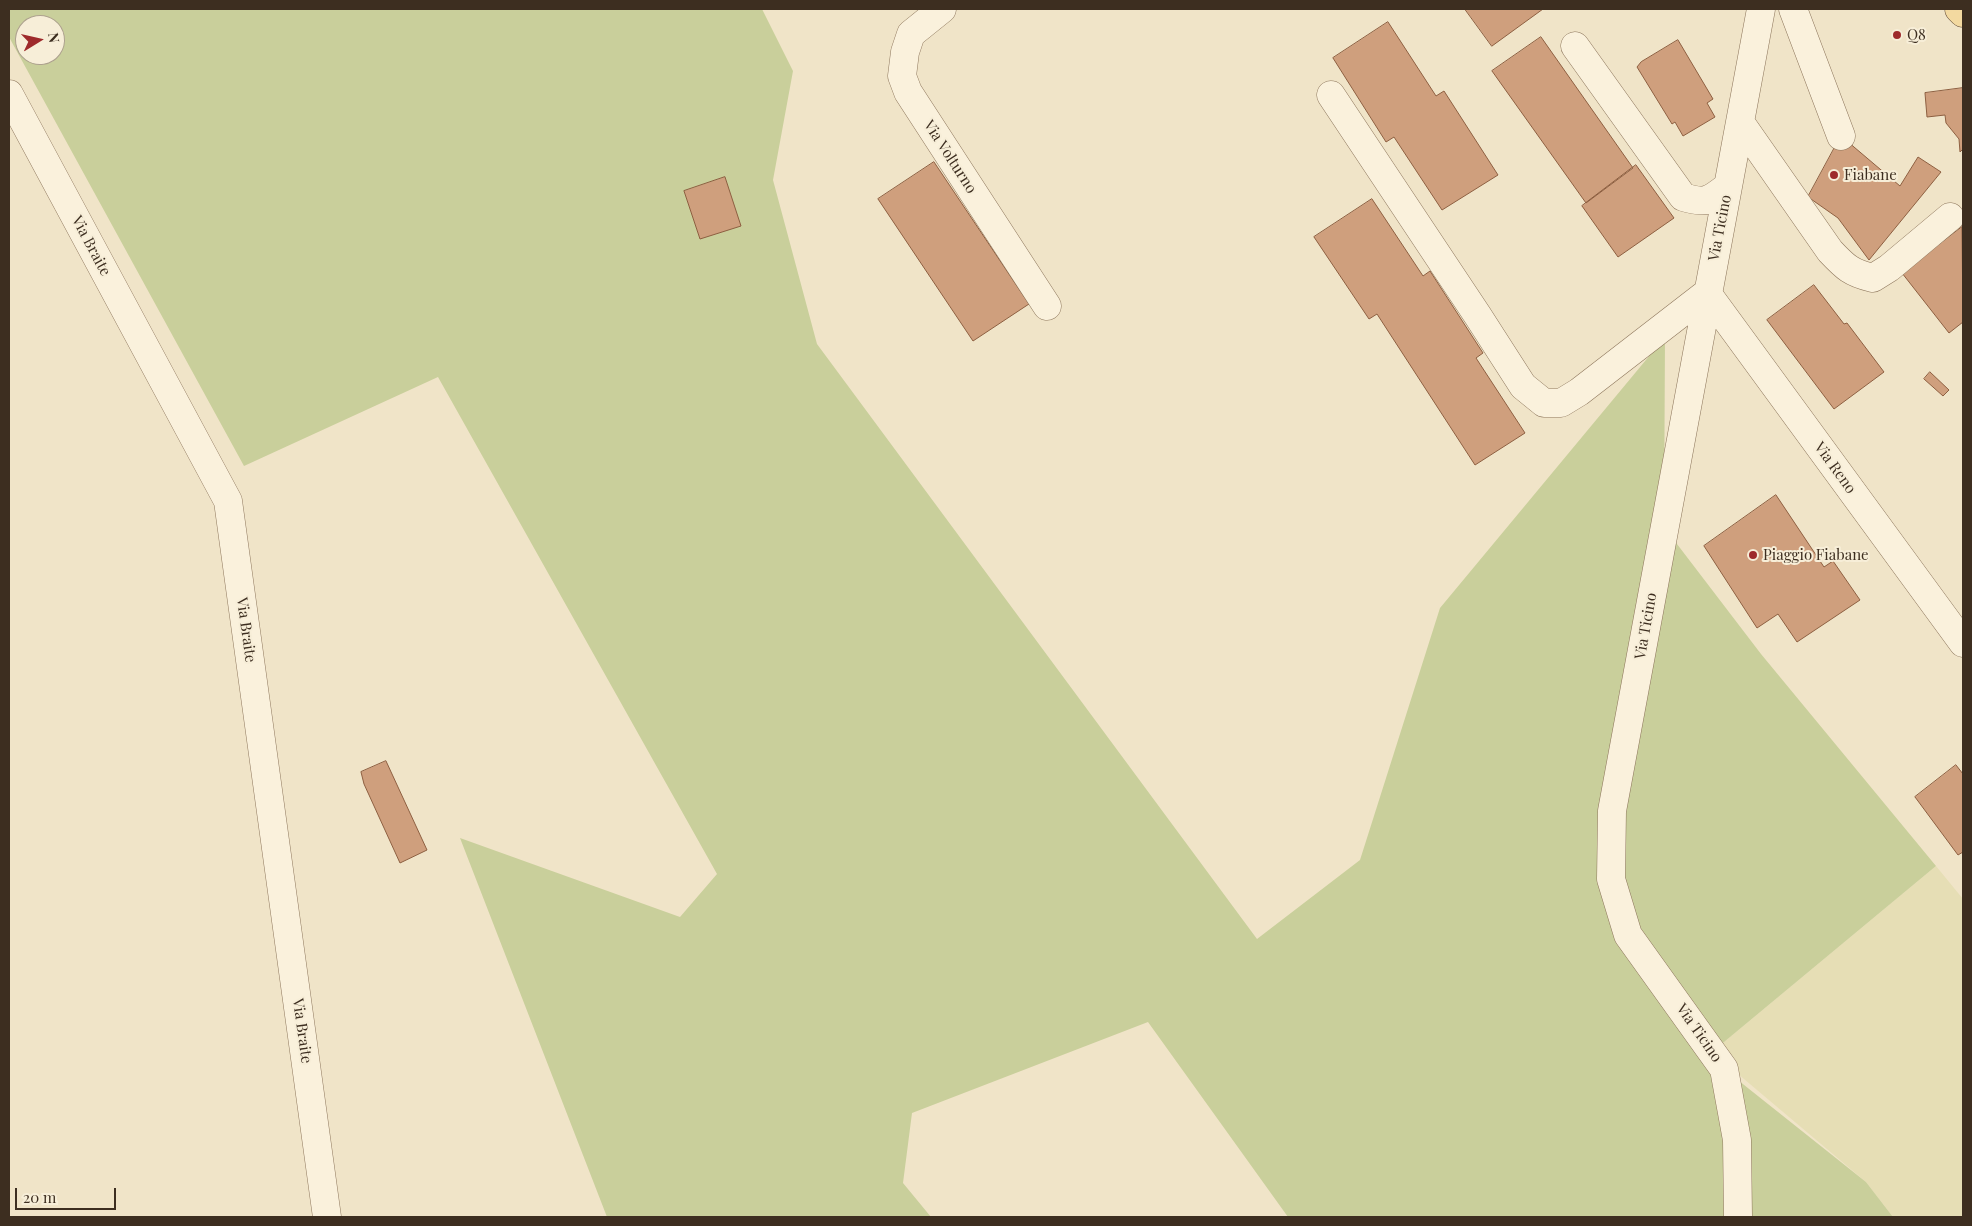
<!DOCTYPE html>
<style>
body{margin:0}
#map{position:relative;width:1972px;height:1226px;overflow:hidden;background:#f0e4c8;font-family:"Playfair Display",serif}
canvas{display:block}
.frame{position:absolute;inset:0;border:10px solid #3d2e20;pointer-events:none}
.north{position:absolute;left:15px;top:15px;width:50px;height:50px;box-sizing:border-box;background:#f7eed8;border:1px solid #ada18e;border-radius:50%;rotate:81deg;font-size:14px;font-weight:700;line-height:20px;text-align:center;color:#3d2e20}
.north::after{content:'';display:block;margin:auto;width:18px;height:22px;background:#9e2a2b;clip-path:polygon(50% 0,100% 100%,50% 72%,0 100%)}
.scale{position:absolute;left:15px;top:1188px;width:101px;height:22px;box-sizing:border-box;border:2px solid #3d2e20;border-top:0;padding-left:6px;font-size:15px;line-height:18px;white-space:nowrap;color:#3d2e20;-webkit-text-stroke:4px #f7eed8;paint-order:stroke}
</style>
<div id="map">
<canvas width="1972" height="1226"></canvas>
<div class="frame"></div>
<div class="north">N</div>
<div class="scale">20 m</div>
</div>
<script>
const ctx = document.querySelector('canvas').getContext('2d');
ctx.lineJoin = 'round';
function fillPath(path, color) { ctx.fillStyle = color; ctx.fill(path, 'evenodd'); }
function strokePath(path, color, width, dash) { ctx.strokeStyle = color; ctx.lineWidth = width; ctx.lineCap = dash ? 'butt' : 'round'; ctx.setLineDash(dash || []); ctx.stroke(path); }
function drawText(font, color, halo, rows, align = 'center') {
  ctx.font = font + ' "Playfair Display",serif'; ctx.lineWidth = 4; ctx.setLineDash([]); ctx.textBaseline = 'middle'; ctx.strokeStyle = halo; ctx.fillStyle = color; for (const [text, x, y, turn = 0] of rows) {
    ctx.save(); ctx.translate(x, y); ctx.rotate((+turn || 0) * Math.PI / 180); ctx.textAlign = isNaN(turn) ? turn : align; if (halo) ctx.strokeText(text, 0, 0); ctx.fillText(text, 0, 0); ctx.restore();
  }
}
fillPath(new Path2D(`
 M1936,866l27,33v318h-70l-27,-35 -154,-130z`), '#e6deb5');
fillPath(new Path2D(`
 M9,9h753l31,62 -20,109 44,164 440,595 103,-79 80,-252 225,-271 -1,190 97,127 175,212 -224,186 12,17 142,113 27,35h-605l-140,-195 -236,91 -9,70 28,34h-324l-147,-379 220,79 37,-43 -279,-497 -194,89 -235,-429zM25,25h30v30h-30z`), '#c9cf9b');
const building = new Path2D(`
 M1465,9h78l-51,37z
 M1388,22l48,74 8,-5 54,84 -56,35 -48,-73 -8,5 -53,-84z
 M1541,37l92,131 -47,35 -94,-132z
 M1678,40l35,59 -6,4 8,14 -32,19 -8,-14 -3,2 -35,-57 4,-5z
 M1963,88v61l-3,3 -1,-13 -13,-16 -1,-8 -18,2 -2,-24z
 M1841,136l59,50 18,-29 23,15 -72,88 -31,-42 -30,-21z
 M934,162l95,142 -56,37 -95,-142z
 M1636,165l38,53 -56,39 -36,-51z
 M725,177l16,49 -41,13 -16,-48z
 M1372,199l51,77 7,-5 53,82 -7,5 49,75 -50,32 -98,-151 -8,5 -55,-82z
 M1962,227l1,95 -14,11 -47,-60z
 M1814,285l30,39 3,-1 37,49 -50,37 -67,-89z
 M1930,372l19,18 -6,6 -19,-17z
 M1776,495l48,72 9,-6 27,39 -63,42 -19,-28 -21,14 -53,-82z
 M386,761l41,89 -27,13 -36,-79 -3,-12z
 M1956,765l7,9v78l-5,3 -43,-58z`);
fillPath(building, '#cf9f7d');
strokePath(building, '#8d5f41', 1);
const minor = new Path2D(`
 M942,9l-31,25 -6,18 -3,24 6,16 139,214
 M1793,9l48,127
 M1575,46l108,151c23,7 26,4 45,-11
 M9,94l219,407 99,716
 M1331,95l147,221 45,70 21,17h17l18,-11 128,-99 256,350
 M1740,122l90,129c15,16 21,22 43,27l16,-10 61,-51
 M1738,1217l-1,-77 -13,-71 -96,-134 -17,-56 1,-68 149,-802`);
const major = new Path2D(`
 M1959,9l4,4`);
strokePath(minor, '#8d765c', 29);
strokePath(major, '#5b4430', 29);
strokePath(minor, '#faf1dc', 28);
strokePath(major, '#f3d9a0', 28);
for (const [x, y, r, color] of [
 [1897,35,5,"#9e2a2b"],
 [1834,175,5,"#9e2a2b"],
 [1753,555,5,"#9e2a2b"]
]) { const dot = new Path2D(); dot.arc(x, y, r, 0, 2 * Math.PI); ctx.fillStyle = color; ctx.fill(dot); strokePath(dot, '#f7eed8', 2); }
drawText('15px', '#3d2e20', '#f7eed8', [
 ["Q8",1907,35],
 ["Fiabane",1844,175],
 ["Piaggio Fiabane",1763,555]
], 'left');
drawText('15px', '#3d2e20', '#f7eed8', [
 ["Via Volturno",950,157,57],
 ["Via Ticino",1720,228,-79],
 ["Via Braite",91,246,62],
 ["Via Reno",1835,468,54],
 ["Via Ticino",1646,626,-80],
 ["Via Braite",246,630,82],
 ["Via Braite",302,1031,82],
 ["Via Ticino",1699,1033,55]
]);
</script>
